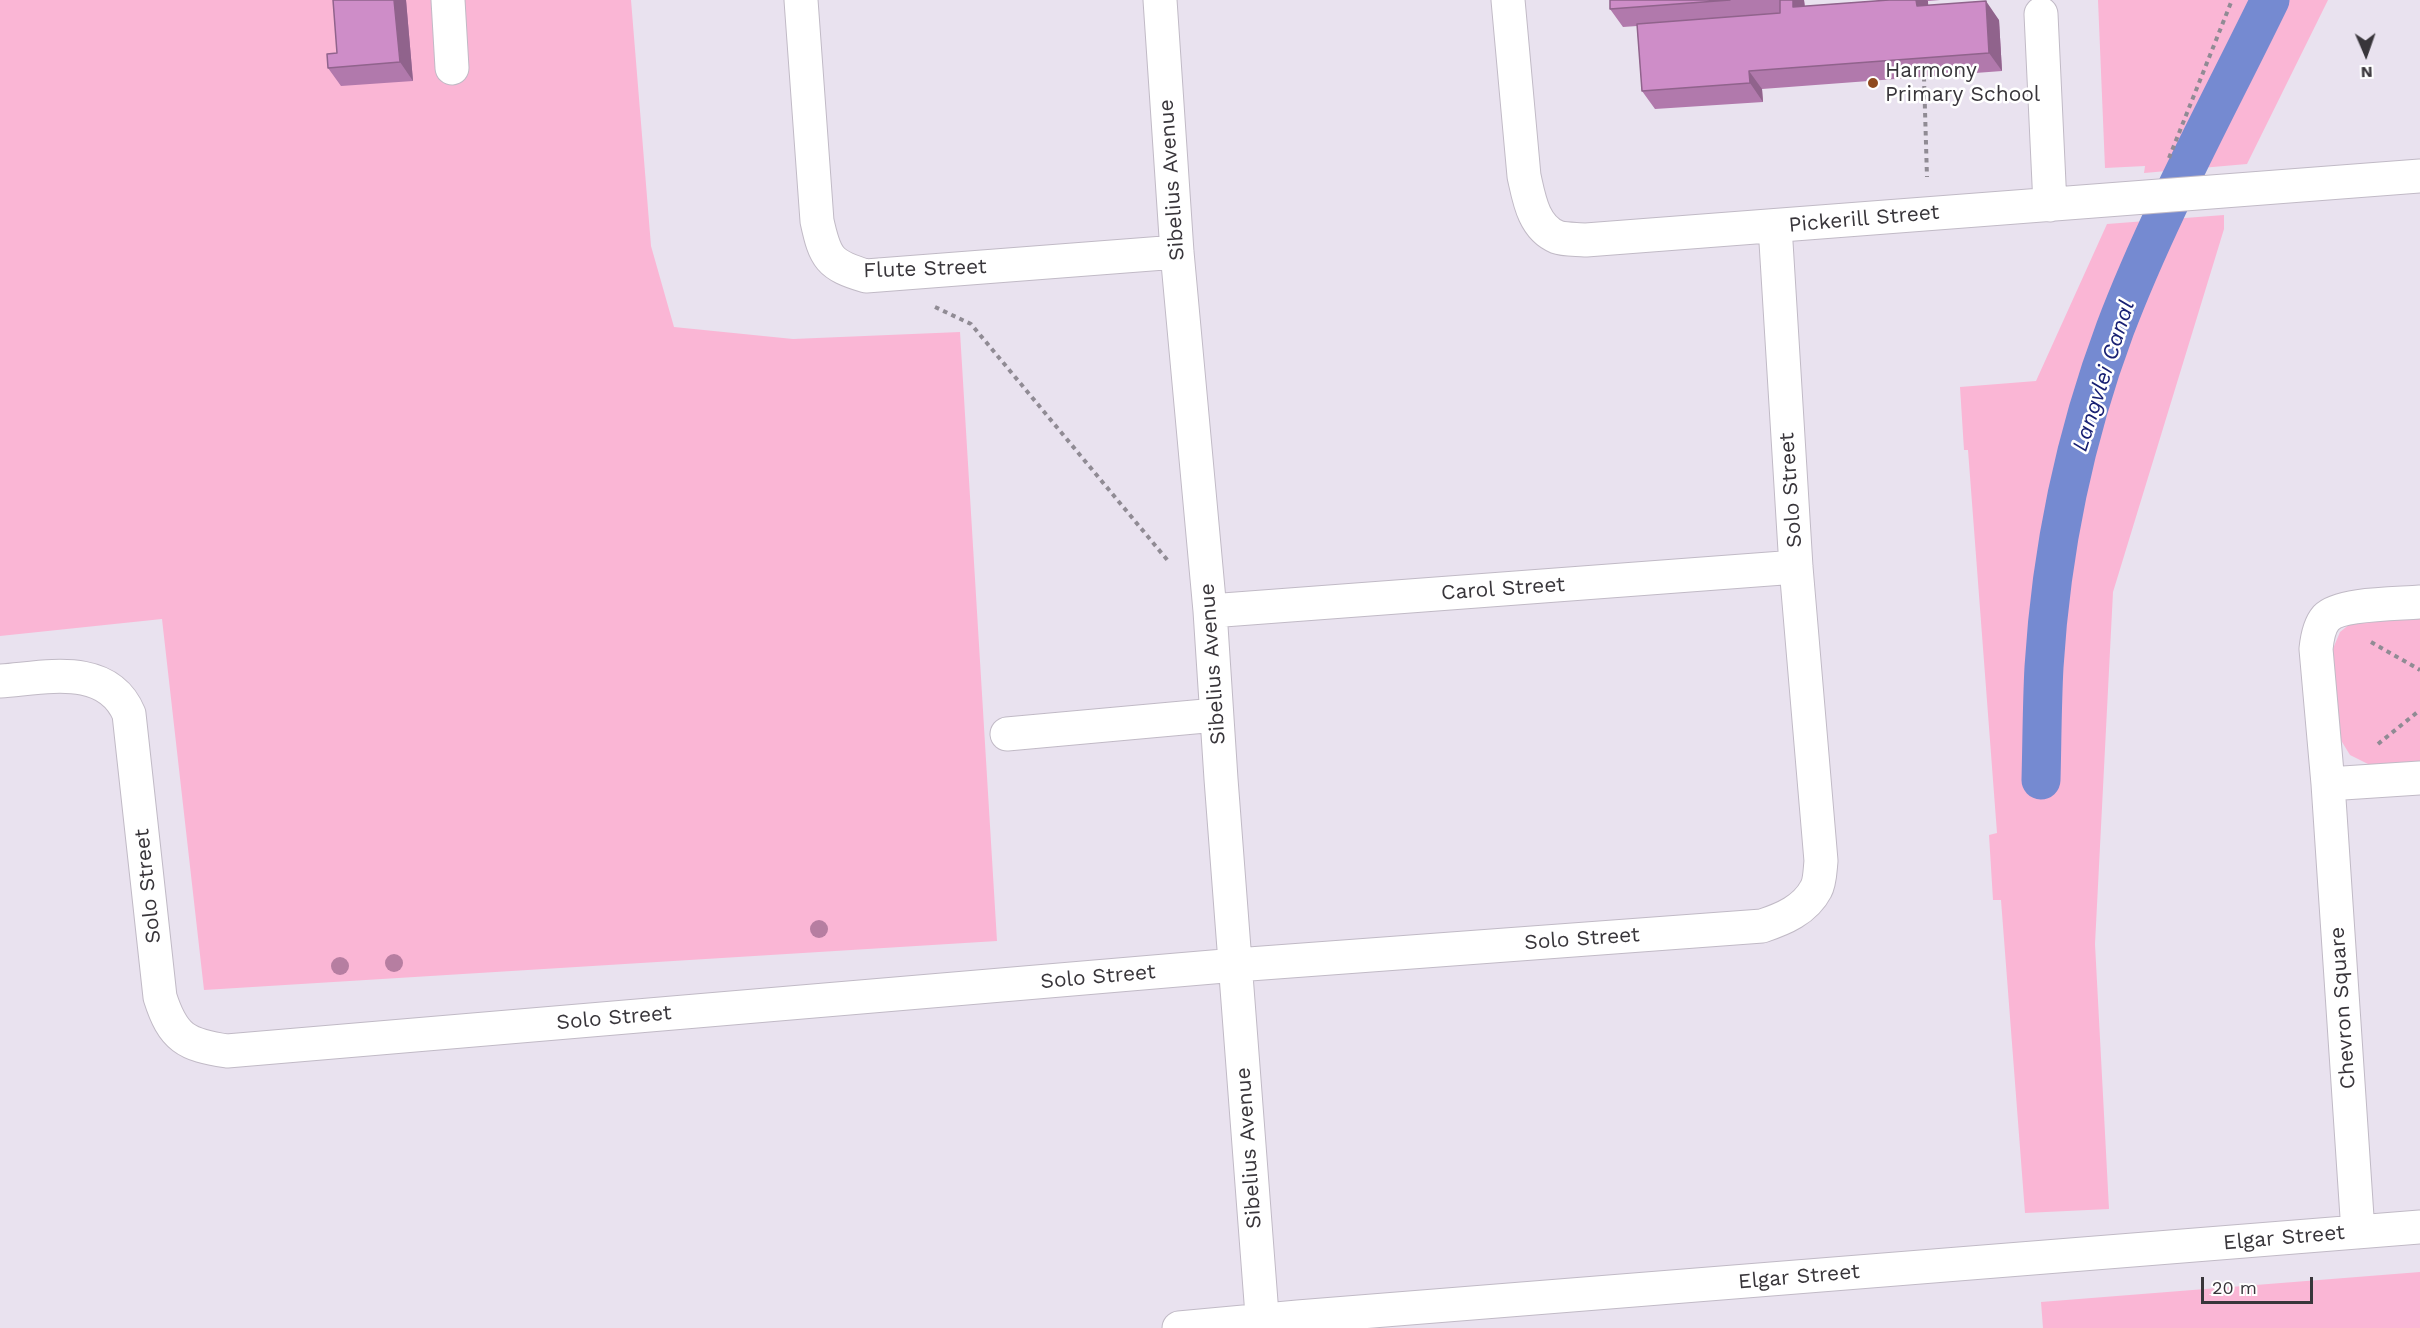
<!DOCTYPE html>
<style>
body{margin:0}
#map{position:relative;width:2420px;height:1328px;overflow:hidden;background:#e9e2ef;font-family:"Work Sans",sans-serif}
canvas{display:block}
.north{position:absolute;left:2336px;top:24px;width:60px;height:60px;-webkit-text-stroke:4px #fff;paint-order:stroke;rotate:178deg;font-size:16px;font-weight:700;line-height:24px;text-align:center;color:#38353a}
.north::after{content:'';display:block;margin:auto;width:21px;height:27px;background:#38353a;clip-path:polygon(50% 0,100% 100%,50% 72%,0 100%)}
.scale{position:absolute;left:2201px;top:1277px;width:112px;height:27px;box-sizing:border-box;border:3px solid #38353a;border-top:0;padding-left:8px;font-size:18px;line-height:21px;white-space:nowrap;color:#38353a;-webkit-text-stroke:4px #fff;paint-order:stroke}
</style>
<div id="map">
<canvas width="2420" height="1328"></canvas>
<div class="north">N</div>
<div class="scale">20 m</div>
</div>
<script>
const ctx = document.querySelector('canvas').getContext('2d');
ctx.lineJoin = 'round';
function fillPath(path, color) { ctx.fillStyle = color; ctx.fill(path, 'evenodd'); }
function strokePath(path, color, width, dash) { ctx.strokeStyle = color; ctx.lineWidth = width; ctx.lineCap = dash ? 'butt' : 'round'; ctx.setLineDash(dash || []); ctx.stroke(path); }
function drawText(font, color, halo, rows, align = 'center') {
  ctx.font = font + ' "Work Sans",sans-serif'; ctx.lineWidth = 5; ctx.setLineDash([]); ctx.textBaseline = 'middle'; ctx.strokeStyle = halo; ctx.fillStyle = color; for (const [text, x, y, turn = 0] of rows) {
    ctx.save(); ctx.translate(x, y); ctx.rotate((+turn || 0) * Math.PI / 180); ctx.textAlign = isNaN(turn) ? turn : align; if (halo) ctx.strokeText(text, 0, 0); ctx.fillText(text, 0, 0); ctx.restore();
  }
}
fillPath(new Path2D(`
 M0,0h631l20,246 23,81 119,12 167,-7 37,609 -793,49 -42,-371 -162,17z
 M2098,0h230l-81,164 -103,9 1,-7 -40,2z
 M2224,215v14l-111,363 -18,352 14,265 -84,4 -24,-313h-8l-4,-65 8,-2 -29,-383h-4l-4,-63 76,-6 71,-157z
 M2420,614v147l-50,4 -20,-10 -11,-18 -7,-86 8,-19 16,-13z
 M2420,1272v56h-377l-2,-26z`), '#fab6d5');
strokePath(new Path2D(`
 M2041,780c1,-37 1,-76 3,-113 7,-114 31,-231 71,-338 43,-113 102,-220 155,-329`), '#758ad1', 39);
const minor = new Path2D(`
 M448,0l4,68
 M801,0l16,221c8,37 12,44 49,55l311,-24
 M1160,0l17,252 33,359 11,168 42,549
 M1508,0l16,176c5,22 9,51 33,61 8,3 20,2 29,3l834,-64
 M2041,14l9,191
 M1210,611l586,-44
 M0,681c45,-3 107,-19 129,33l31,283c13,41 26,48 67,54l1009,-86 526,-39c21,-7 43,-16 54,-37 4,-7 4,-19 5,-28l-25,-294 -21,-341
 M1007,734l209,-19
 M2328,784l92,-6
 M2358,1232l-30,-448 -12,-135c1,-10 3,-23 10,-31 14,-15 73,-14 94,-16
 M1179,1328l119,-11 1122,-90`);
strokePath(minor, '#c1bac6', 35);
strokePath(new Path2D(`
 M1924,77l3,100
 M2169,158l63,-158
 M935,307l36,17 198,238
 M2371,642l49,28
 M2378,744l42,-34`), '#908b94', 4, [4.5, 4.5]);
strokePath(minor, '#fff', 33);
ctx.fillStyle = '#b67ea1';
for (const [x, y] of [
 [819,929],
 [394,963],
 [340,966]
]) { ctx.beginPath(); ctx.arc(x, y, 9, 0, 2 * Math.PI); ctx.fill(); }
fillPath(new Path2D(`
 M333,0h73l7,81 -72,5 -13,-18 9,-15z
 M1610,0h194l1,6 84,-6h51l-12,1v4l71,15 3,51 -240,18 1,13 -108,7 -13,-18 -5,-65 -14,1 -13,-18z`), '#b179ac');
fillPath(new Path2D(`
 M394,0h12l7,81 -13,-19z
 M1793,0h11l2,25 -13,-18z
 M1916,0h11l1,1 1,24 -12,-19z
 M1986,1l13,19 3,51 -13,-18z
 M1749,71l13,18 1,13 -13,-19z`), '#90638c');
const building = new Path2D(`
 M333,0h61l6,62 -72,6 -1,-14 10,-1z
 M1610,0h120l-120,9z
 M1780,0h13v7l96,-7h27l1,6 69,-5 3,52 -240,18 1,12 -108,8 -5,-67 143,-11z`);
fillPath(building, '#ce8dc8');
strokePath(building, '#90638c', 1.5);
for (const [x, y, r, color] of [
 [1873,83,6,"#8f4a1f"]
]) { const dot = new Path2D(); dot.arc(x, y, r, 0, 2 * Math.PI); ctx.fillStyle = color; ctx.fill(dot); strokePath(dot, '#fff', 2); }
drawText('21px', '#38353a', '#fff', [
 ["Harmony",1885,71],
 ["Primary School",1885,95]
], 'left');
drawText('21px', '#38353a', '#fff', [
 ["Sibelius Avenue",1172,180,-94],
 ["Pickerill Street",1864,219,-5],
 ["Flute Street",925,269,-2],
 ["Solo Street",1791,490,-94],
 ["Carol Street",1503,589,-4],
 ["Sibelius Avenue",1213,664,-94],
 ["Solo Street",148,886,-96],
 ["Solo Street",1582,939,-4],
 ["Solo Street",1098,977,-5],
 ["Chevron Square",2343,1008,-94],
 ["Solo Street",614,1018,-5],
 ["Sibelius Avenue",1249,1148,-94],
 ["Elgar Street",2284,1238,-5],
 ["Elgar Street",1799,1277,-5]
]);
drawText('italic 22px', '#182073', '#fff', [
 ["Langvlei Canal",2104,376,-72]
]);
</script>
